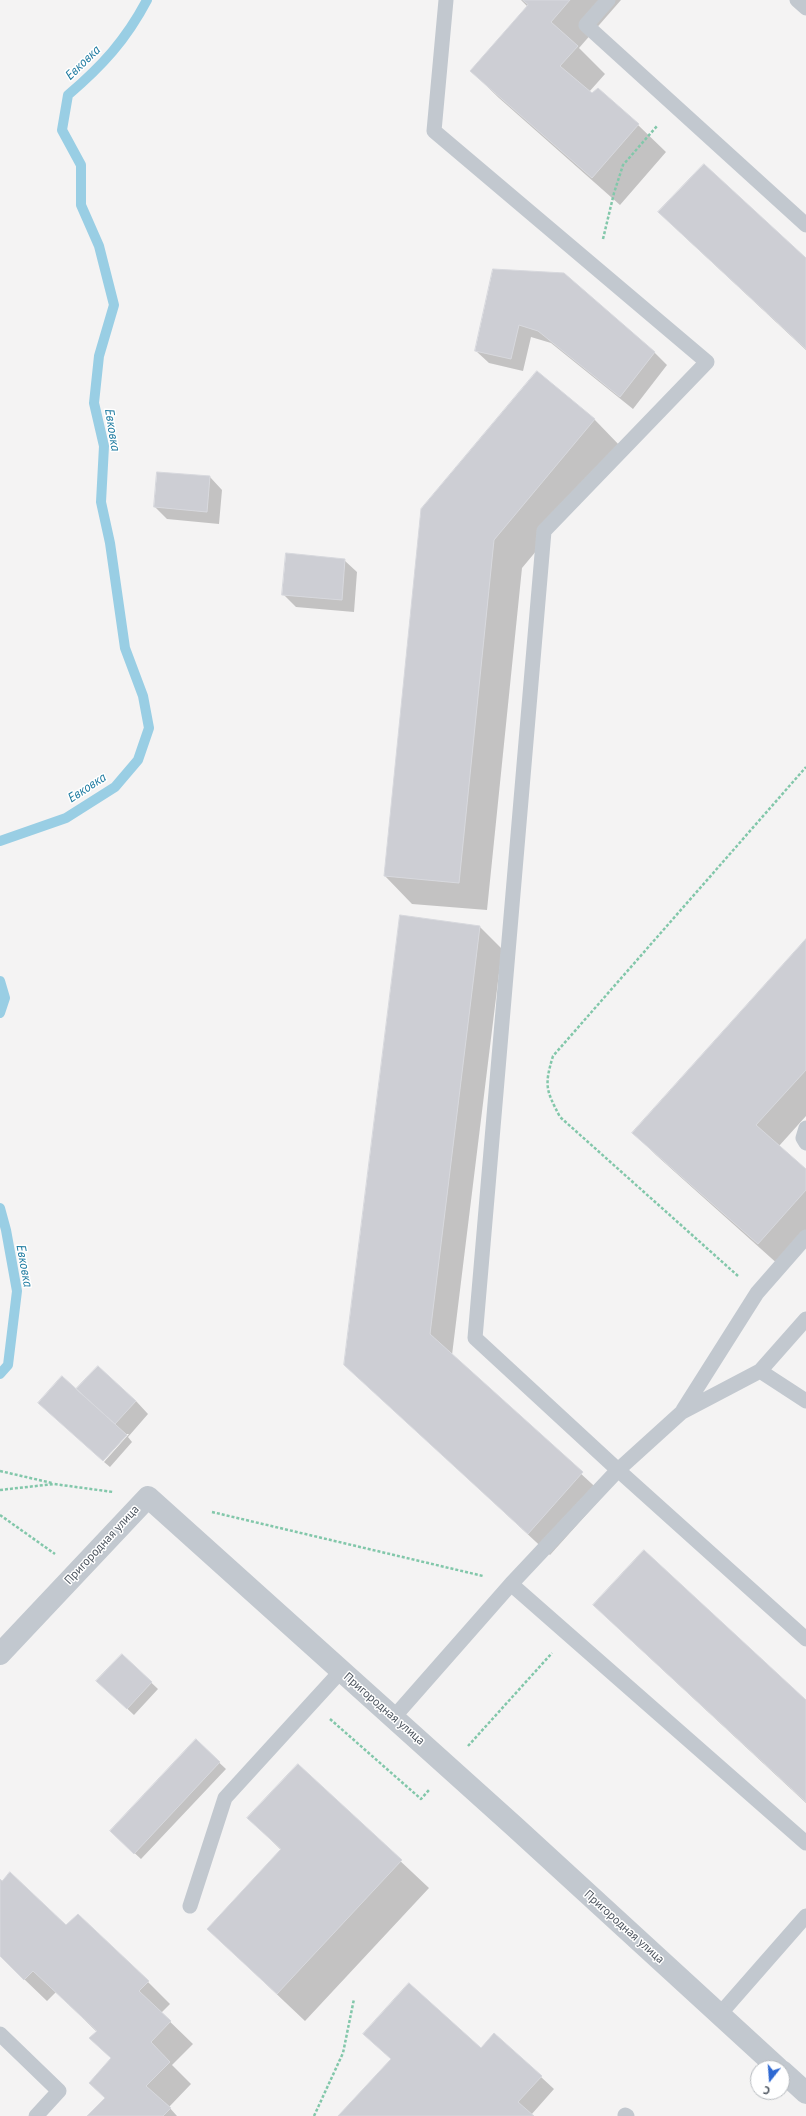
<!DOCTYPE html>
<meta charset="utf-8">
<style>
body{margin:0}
#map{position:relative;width:806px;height:2116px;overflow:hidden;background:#f4f3f3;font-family:"PT Sans",sans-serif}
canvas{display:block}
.north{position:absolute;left:750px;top:2060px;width:40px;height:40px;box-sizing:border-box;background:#fff;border:1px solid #b7bbbf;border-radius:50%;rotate:197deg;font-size:11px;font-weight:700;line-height:16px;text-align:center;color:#4c545e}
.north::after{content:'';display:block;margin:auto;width:14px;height:18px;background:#2f69d2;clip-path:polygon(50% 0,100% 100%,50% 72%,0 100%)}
</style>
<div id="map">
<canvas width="806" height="2116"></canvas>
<div class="north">С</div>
</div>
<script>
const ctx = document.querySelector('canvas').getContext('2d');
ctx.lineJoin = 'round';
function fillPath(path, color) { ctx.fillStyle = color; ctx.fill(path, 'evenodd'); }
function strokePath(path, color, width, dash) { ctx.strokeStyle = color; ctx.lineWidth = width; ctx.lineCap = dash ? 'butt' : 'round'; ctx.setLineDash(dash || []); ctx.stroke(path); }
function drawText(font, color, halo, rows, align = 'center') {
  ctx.font = font + ' "PT Sans",sans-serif'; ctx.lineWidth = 3; ctx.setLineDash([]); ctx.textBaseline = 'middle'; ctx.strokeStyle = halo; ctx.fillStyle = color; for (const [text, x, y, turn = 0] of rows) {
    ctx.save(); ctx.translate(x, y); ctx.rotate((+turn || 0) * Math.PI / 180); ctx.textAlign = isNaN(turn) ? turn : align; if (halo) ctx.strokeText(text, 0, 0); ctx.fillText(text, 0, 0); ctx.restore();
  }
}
fillPath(new Path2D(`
 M521,0h100l-42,48 26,26 -16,18 49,33 28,27 -46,53 -121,-107 -28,-27 57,-64z
 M659,212l147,48v90l-119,-111z
 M494,270l160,82 13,13 -34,44 -82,-66 -20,-6 -8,34 -34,-8 -13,-12z
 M537,373l58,47 27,28 -100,120 -35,342 -75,-6 -27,-28z
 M210,477l12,13 -3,34 -52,-5 -12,-12z
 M344,560l13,12 -3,40 -58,-5 -13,-13z
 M400,916l80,11 22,22 -50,406 152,140 -54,60 -205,-191z
 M806,940v176l-27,30 27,24v66l-26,30 -124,-111 -22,-22z
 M80,1394l56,7 12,13 -20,23 4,5 -22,25 -6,-5 25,-28h-3l-23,26z
 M594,1605l212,96v102l-184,-171z
 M122,1655l36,34 -24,26 -30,-28z
 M196,1741l30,28 -85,90 -24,-22z
 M298,1765l131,123 -124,133 -97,-92 73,-79 -32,-32z
 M0,1880l148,102 22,22 -9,9 32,31 -21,21 19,19 -22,23 8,9h-88l17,-18 6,-39 -22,-21 7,-6 -41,-40 -9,9 -47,-45z
 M481,2049l60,28 13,12 -23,26 1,1h-193z`), '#0003');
strokePath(new Path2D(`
 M0,841l66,-23 49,-31 23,-27 11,-32 -6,-32 -18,-48 -15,-105 -9,-41 3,-56 -10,-43 5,-47 15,-51 -15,-59 -18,-41v-40l-19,-35 6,-35c34,-29 58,-55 79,-95
 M0,981l5,17 -5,15
 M0,1208l6,22 11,61 -9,74 -8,9`), '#99cee4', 10);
const building = new Path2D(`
 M523,0h47l-19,22 27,24 -18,20 32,27 6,-5 41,36 -47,54 -122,-107 58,-66z
 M704,164l102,94v91l-148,-137z
 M493,269l71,4 91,79 -35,45 -82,-66 -19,-6 -8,34 -36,-8z
 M537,371l58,48 -101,121 -35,343 -75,-7 37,-367z
 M157,472l53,4 -3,36 -53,-5z
 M286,553l59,6 -3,41 -60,-5z
 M400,915l80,11 -50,408 153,138 -55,62 -184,-169z
 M806,939v131l-50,55 50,44v21l-48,54 -126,-111z
 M98,1366l38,35 -21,23 -39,-35z
 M62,1376l65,59 -24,26 -65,-58z
 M644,1550l162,150v102l-213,-197z
 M122,1654l30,28 -25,27 -31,-28z
 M196,1739l24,23 -86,92 -24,-23z
 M298,1764l104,96 -125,134 -70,-65 74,-80 -34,-31z
 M10,1872l56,53 12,-11 71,67 -10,10 32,30 -20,21 19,20 -24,24 25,22 -8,8h-76l18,-18 -16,-15 22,-25 -22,-20 8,-7 -64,-60 -9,9 -24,-24v-77l2,2z
 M409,1983l72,65 13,-15 48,43 -24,26 16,14h-196l53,-57 -28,-25z`);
fillPath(building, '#cdced4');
strokePath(building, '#d7d8dd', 1);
strokePath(new Path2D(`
 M603,239l11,-46 9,-28 34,-39
 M738,1276l-178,-159c-14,-27 -16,-31 -7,-61l253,-289
 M0,1471l52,12
 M0,1490l54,-6 59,8
 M212,1512l271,64
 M0,1515l55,39
 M330,1719l91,80 8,-9
 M468,1746l84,-93
 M314,2116l29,-63 11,-54`), '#82c7aa', 2.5, [3, 2]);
strokePath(new Path2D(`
 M608,0l-22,25 220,200
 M797,0l9,8
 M806,1128l-3,10 3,5
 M760,1371l46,-52
 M806,1401l-46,-30 -78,41 -64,58 188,169
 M683,1410l74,-117 49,-56
 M511,1584l295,259
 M394,1717l117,-133 107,-114 -143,-132 69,-807 163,-169 -273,-231 12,-131
 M190,1906l35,-108 116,-127
 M720,2014l86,-98
 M0,2034l59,57 -23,25
 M625,2115l2,1`), '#c2c8cf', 15);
strokePath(new Path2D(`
 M0,1654l148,-157 367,330 263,241
 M782,2071l24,22`), '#c2c8cf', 22);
drawText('12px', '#4c545e', '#fff', [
 ["Пригородная улица",102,1545,-47],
 ["Пригородная улица",384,1709,41],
 ["Пригородная улица",624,1927,42]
]);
drawText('italic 13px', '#1d7aa0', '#fff', [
 ["Евковка",83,63,-44],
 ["Евковка",112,430,81],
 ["Евковка",87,788,-33],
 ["Евковка",24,1266,80]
]);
</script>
